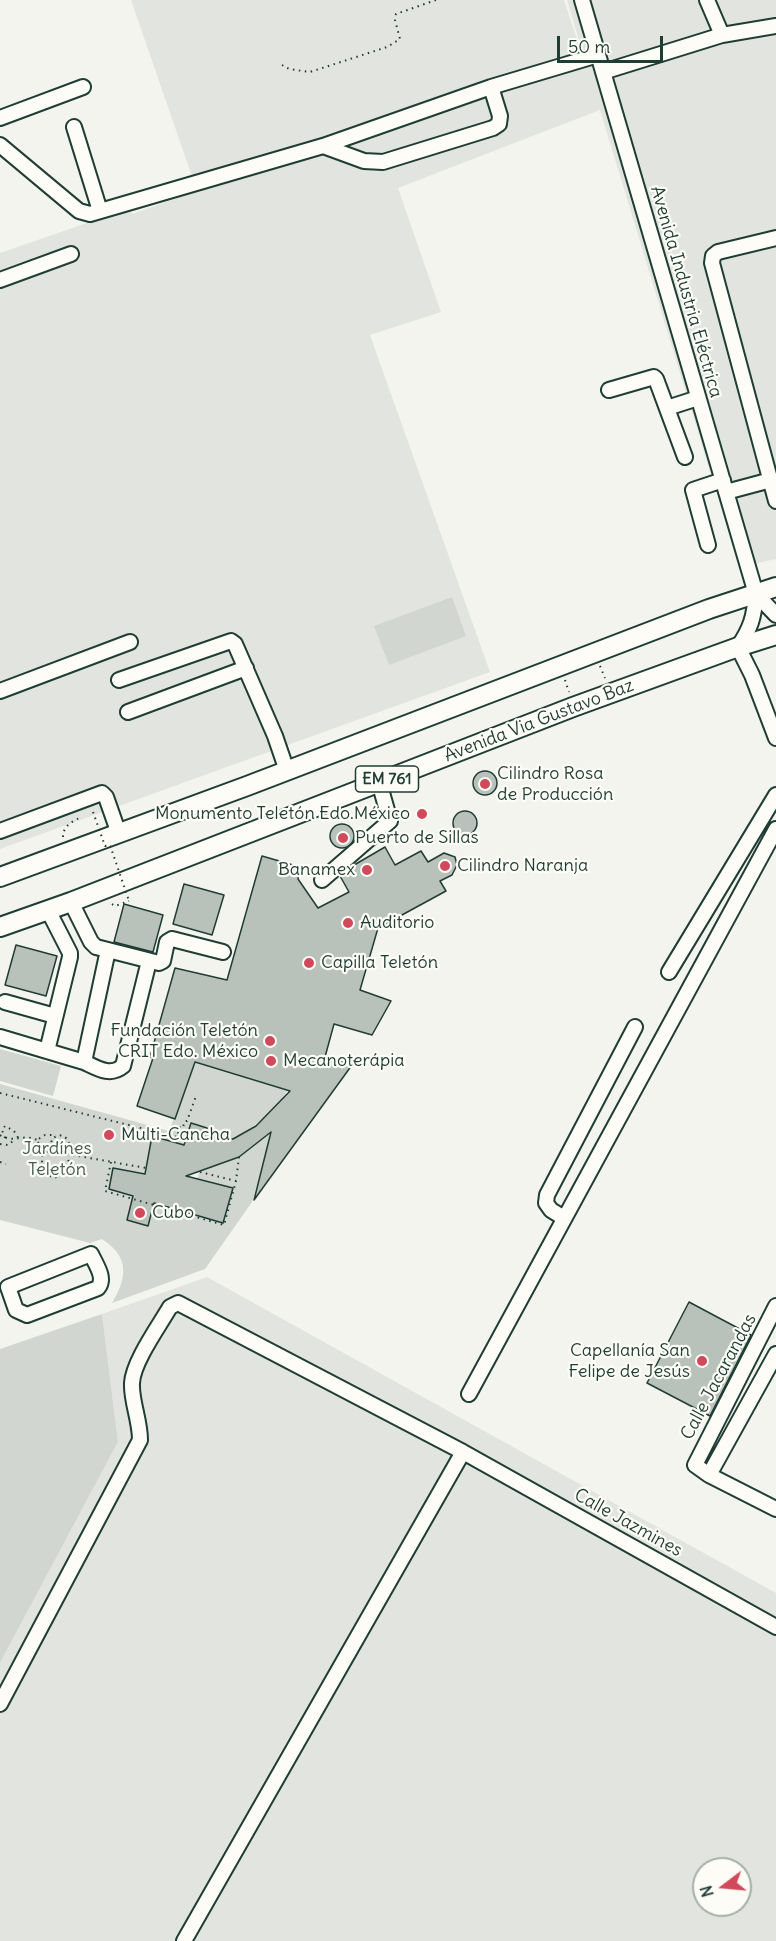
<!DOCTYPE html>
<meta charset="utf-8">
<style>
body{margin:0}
#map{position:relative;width:776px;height:1941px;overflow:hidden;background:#f4f4ef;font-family:Delius,sans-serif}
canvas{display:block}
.north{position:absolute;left:692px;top:1857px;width:60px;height:60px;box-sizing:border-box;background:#fdfcf7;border:2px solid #a4b0a9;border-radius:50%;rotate:254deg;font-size:16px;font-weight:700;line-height:24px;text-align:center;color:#1f3d34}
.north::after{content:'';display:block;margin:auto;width:21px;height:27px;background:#d1495b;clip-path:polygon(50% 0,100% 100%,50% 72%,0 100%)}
.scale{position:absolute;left:557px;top:36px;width:106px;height:27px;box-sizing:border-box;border:3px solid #1f3d34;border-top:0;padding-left:8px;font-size:18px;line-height:21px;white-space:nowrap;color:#1f3d34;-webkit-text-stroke:4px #fdfcf7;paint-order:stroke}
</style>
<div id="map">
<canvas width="776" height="1941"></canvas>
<div class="north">N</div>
<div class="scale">50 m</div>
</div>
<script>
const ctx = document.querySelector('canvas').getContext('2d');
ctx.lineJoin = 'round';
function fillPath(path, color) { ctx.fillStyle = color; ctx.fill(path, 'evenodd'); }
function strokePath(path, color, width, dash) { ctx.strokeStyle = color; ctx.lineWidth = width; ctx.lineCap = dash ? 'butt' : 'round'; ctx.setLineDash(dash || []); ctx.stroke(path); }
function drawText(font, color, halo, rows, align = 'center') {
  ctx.font = font + ' Delius,sans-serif'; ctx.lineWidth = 4.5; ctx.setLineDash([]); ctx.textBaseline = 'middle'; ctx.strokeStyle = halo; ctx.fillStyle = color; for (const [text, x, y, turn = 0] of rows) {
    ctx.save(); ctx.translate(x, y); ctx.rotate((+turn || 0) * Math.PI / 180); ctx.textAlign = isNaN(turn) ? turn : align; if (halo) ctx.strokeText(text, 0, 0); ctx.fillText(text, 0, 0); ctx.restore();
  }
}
fillPath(new Path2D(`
 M131,0h433l25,75 -22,-75h209v559l-37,8 -139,-457 -202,78 43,124 -71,23 120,337 -490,177v-596l130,-45 2,6 65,-23z
 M207,1277l569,316v348h-776v-278l118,-221 -16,-128zM704,1869h36v36h-36z`), '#e2e5df');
fillPath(new Path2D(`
 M452,597l14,39 -77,29 -15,-39z
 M0,1049l61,17 -8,30 -53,-15z
 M195,1063l92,28c-12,22 -33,36 -54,48l-26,-6v-5l-16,-4 -7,21 -32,-9 -7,37 -32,-5 -4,20 113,35 11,-35 -36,-9 3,-9 48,-21 24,-18 -20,71 -47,67 -93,34c15,-25 18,-46 -10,-64l-12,4 -90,-23v-136l169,47z
 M102,1314l16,128 -118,221v-314z`), '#d1d6d1');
const building = new Path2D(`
 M473 783a12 12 0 1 1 24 0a12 12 0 1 1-24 0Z
 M453 823a12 12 0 1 1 24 0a12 12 0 1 1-24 0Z
 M330 836a12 12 0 1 1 24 0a12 12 0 1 1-24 0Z
 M385,847l10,18 26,-14 7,11 16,-9 11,4 2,8 -5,10 -12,6 6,10 -68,37 -18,62 31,11 -19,34 -38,-11 -9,33 27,8 -98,135 17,-68 -32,25 -53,19 47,12 -10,35 -69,-20 -6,23 -21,-6 6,-24 -24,-7 4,-21 32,6 7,-38 32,9 7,-22 16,5v5l26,6 23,-13 34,-35 -95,-29 -20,57 -38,-13 16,-48 -3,-1 25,-89 52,12 35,-124 38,11 -2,12 20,29 31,-16 -9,-16 9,-8z
 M184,884l40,11 -12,40 -39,-11z
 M124,904l39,11 -10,37 -39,-10z
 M16,945l41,11 -11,40 -41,-11z
 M689,1302l62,33 -41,81 -63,-33z`);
fillPath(building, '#b9c1bb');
strokePath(building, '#1f3d34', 1.5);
const minor = new Path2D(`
 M582,0l174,594c-2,23 -5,34 -18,53l14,28 24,63
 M707,0l15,35
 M603,72l119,-37 54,-9
 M0,118l83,-31
 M74,127l26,84
 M0,145l79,66 11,3 233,-68 168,-59 107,-32
 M323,146l41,15 19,1 110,-34 6,-4 1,-8 -9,-29
 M776,238l-58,14 -5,4 -1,7 64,238
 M0,280l71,-26
 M609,390l45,-13 2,2 29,78
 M667,408l31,-10
 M726,492l45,-12
 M708,545l-15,-55 30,-10
 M756,594l20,21
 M119,680l112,-39 4,3 40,92 12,35
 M0,691l130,-49
 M128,712l118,-44
 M0,831l102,-38 4,4 13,37
 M322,880l68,-59 -11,-39
 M71,902l20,40 5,5 63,16 4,-2 4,-19 5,-3 51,13
 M108,950l-24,112c13,6 26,15 39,4l26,-105
 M669,972l107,-177
 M5,1002l50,14
 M0,1037l47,14 23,-94v-4l-22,-43
 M47,1051l37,11
 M564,1218l-13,-8 -5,-7 1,-8 88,-168
 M91,1254c5,11 15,24 7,34l-71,27 -11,-5 -8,-23z
 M776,1306l-81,159 14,10 67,34
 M469,1394l307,-565
 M709,1475l67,-121
 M0,1704l140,-264c0,-20 -9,-39 -8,-57 1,-21 27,-57 38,-76l8,-4 285,149 313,175
 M184,1941l279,-489`);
const major = new Path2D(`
 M0,877l247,-91 462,-177 67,-22
 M0,927l71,-25 502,-195 165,-60 38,-12`);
strokePath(minor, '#1f3d34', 18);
strokePath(major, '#1f3d34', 22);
strokePath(new Path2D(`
 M282,65l7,4 21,3 77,-25 13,-8 -5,-19 1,-6 40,-14
 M600,666l5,12
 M565,680l4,12
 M63,837c0,-11 9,-16 19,-20
 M112,904l3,2 14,-5
 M0,1093l177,44 3,-11 3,1 2,-6h2l9,-25
 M0,1135c15,9 22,-2 37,5
 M5,1138l-3,-8 3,-4 9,5 5,8
 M0,1144l8,1 5,-4
 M44,1154l-7,-14 8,-5h11
 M67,1154l2,9 -3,10 -12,5 -8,-4 -4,-10v-8l8,-7 2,-10 6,-4c11,1 14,10 9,19l79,14
 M0,1162l6,2
 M111,1162l-6,29 119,34 12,-44
 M200,1172l36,9 3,-24`), '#1f3d34', 2, [1.5, 4.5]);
strokePath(minor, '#fdfcf7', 14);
strokePath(major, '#fdfcf7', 18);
strokePath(new Path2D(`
 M93,812l12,34 5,-1 19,56`), '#1f3d34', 2, [1.5, 4.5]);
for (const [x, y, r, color] of [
 [485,784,6,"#d1495b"],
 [422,814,6,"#d1495b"],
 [343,838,6,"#d1495b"],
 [445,866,6,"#d1495b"],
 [367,870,6,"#d1495b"],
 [348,923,6,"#d1495b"],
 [309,963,6,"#d1495b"],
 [270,1041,6,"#d1495b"],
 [271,1061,6,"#d1495b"],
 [109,1135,6,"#d1495b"],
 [140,1213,6,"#d1495b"],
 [702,1361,6,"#d1495b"]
]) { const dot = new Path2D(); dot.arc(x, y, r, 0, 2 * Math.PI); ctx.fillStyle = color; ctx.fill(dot); strokePath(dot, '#fdfcf7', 2); }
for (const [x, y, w] of [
 [387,779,63]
]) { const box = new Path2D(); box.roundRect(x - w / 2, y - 13, w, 26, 4.5); ctx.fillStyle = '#fdfcf7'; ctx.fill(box); strokePath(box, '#1f3d34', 1.5); }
drawText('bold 16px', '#1f3d34', null, [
 ["EM 761",387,779]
]);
drawText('18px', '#1f3d34', '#fdfcf7', [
 ["Avenida Industria Eléctrica",686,292,74],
 ["Avenida Via Gustavo Baz",539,721,-21],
 ["Calle Jacarandas",719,1377,-62],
 ["Calle Jazmines",628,1523,29]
]);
drawText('18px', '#1f3d34', '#fdfcf7', [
 ["Cilindro Rosa",497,774],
 ["de Producción",497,795],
 ["Monumento Teletón Edo.México",410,814,"right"],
 ["Puerto de Sillas",355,838],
 ["Cilindro Naranja",457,866],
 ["Banamex",355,870,"right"],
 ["Auditorio",360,923],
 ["Capilla Teletón",321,963],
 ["Fundación Teletón",258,1031,"right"],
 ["CRIT Edo. México",258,1052,"right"],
 ["Mecanoterápia",283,1061],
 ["Multi-Cancha",121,1135],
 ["Cubo",152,1213],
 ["Capellanía San",690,1351,"right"],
 ["Felipe de Jesús",690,1372,"right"]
], 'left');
drawText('18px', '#435c53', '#fdfcf7', [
 ["Jardínes",57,1149],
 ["Teletón",57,1170]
]);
</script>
